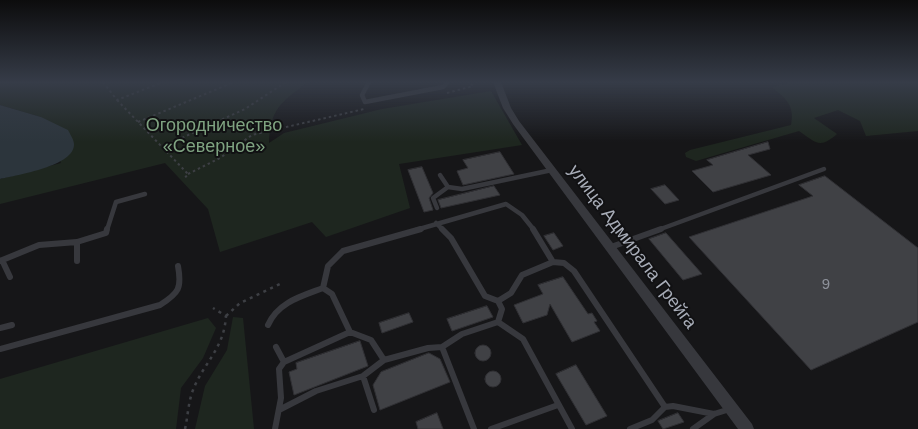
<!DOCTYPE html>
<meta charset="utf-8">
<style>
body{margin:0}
canvas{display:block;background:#161618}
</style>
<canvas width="918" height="429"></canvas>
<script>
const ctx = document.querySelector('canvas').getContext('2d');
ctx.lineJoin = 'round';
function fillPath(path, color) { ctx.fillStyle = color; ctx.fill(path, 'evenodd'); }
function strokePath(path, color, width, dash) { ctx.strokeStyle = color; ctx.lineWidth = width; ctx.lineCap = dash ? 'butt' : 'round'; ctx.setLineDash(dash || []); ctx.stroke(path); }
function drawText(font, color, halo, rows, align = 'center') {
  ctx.font = font + ' Helvetica,sans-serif'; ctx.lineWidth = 4; ctx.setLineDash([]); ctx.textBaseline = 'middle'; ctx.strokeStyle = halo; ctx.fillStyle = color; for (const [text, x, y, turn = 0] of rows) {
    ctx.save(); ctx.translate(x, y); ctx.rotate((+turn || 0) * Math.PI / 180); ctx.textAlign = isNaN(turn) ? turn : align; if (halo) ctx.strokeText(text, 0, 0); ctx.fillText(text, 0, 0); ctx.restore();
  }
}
fillPath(new Path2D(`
 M0,82h308c-27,20 -38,27 -39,61l15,-10 98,-24 109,-18 31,54 -123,19 11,44 -84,29 -14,-15 -92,30 -12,-43 -43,-46 -165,41v-25l61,-16 -20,-46 -41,-12z
 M792,82h126v49l-52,5 -6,-15 -22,-11 -24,8 23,16c-17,15 -21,9 -38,-3l-103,30 -10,-4 -1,-4 5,-3 101,-25c4,-20 -5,-26 -19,-38z
 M233,317l10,1 11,111h-59l10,-43 22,-36z
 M208,318l8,10 -13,30 -22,30 -5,41h-176v-50z`), '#1e261f');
fillPath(new Path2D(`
 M0,105l41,12 27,13c2,4 6,10 6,14 1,22 -57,31 -74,35z`), '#2c353c');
const building = new Path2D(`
 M768,142l2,7 -22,6 23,20 -58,17 -21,-21 21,-6 -6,-5z
 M500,152l14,22 -51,11 -6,-14 11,-3 -5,-8z
 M422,167l11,26 -4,5 4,12 -9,2 -16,-42z
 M825,176l93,72v74l-107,48 -122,-133 124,-41 -14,-11z
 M665,185l14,15 -14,4 -14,-15z
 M494,186l6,9 -59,13 -3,-8z
 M554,233l9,13 -10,4 -9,-14z
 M666,233l36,41 -19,6 -34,-41z
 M563,277l25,37 4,-1 5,8 -3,1 6,9 -28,11 -22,-38 -3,11 -24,8 -9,-18 29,-11 -5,-9z
 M487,306l6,11 -41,14 -5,-12z
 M409,313l4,9 -31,11 -3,-10z
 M360,341l8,25 -74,29 -5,-23 8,-3 -1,-6z
 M475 353a8 8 0 1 1 16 0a8 8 0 1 1-16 0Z
 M429,353l11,6 10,23 -70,28 -7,-25 8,-13z
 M576,365l31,51 -21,9 -30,-51z
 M485 379a8 8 0 1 1 16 0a8 8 0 1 1-16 0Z
 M437,413l6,16h-25l-2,-7z
 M678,413l6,9 -21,7 -5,-8z`);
fillPath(building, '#404145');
strokePath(building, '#303034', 1);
strokePath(new Path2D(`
 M103,82l14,18 46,-18
 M447,93l26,-7 -3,-4
 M117,100l71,74 -4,5
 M138,122l96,-40
 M162,147l83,-38 41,-27
 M188,174l32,-16 32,-23 112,-26`), '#3d3f44', 2, [2.5, 3]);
strokePath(new Path2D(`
 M226,316l14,-13 40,-19
 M185,429c3,-13 3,-26 8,-39 11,-28 31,-41 33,-74l-13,-8`), '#3d3f44', 2.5, [3, 4.5]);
strokePath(new Path2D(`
 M369,82l-7,13 3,7 78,-15 5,-5
 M440,175l8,12 14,2 90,-19
 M437,208l-4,-10 15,-11
 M436,223l7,7
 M107,230l9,-28 29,-8
 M416,230l90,-26 16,11 12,15
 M658,230l166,-61`), '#37383d', 4.5);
strokePath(new Path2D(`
 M442,229l9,9 34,58 13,5
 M533,229l20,33 11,1 10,8 91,136
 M77,242v19
 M611,247l50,-18
 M2,260l8,17
 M0,261l39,-16 38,-3 29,-9 1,-4
 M323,288l5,-22 15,-15 78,-22
 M498,322l4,-13 -4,-8 13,-8 11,-18 31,-13
 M268,325c10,-23 34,-29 55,-37l9,6 18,38 -66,30
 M0,328l12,-3
 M350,332l21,8 13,20 44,-12 14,-1 20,-13 36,-12 25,17 49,90
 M442,347l32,82
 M0,349l160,-44c19,-12 22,-17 18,-39
 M363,376l11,34
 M279,410l37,-19 47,-15 21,-16
 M275,429l6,-31 -2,-29 5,-7 -8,-15
 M491,429l67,-24
 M630,429l22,-9 13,-13 8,-1 41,8 16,-5
 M693,429l21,-15`), '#37383d', 6);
fillPath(new Path2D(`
 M493,82h8l10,26 8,13 233,303 2,5h-16l-225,-305 -10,-16z`), '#37383d');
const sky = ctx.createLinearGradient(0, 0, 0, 142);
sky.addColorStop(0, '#0c0c0d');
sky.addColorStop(0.58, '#363c48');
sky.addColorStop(1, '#363c4800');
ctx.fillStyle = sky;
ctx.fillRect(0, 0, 918, 142);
drawText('15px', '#8e929b', null, [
 ["9",826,285]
]);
drawText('18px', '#7fa381', '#111113', [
 ["Огородничество",214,126],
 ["«Северное»",214,147]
]);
drawText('18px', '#a8adb8', '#111113', [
 ["улица Адмирала Грейга",632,247,53]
]);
</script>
